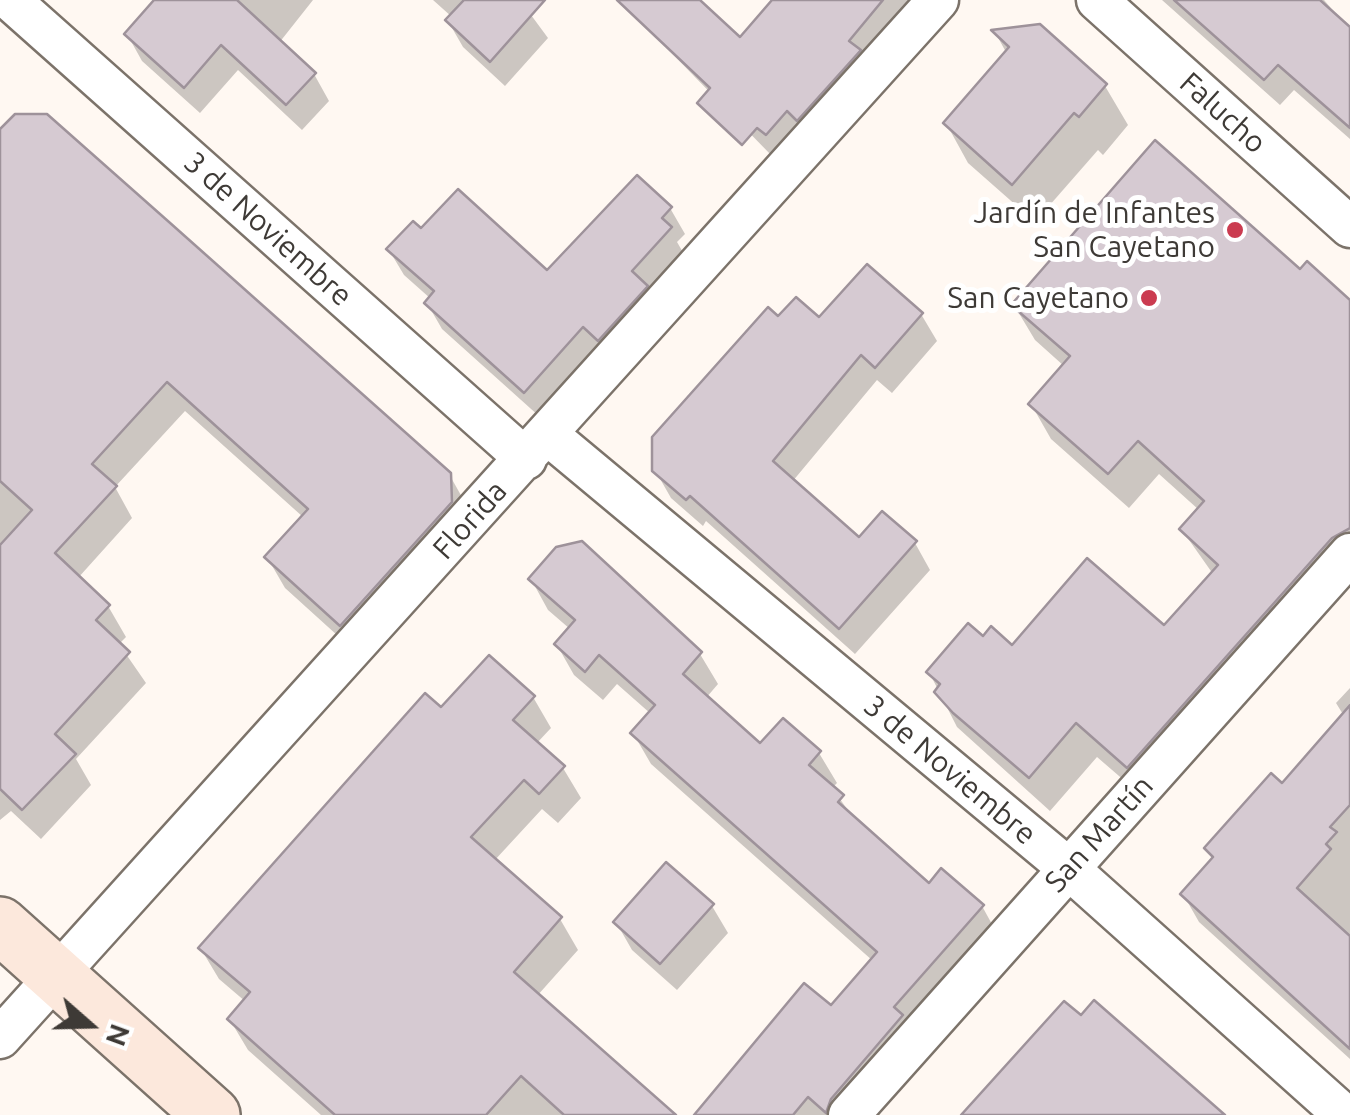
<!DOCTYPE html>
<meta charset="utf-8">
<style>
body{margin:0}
#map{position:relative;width:1350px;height:1115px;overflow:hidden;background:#fff8f2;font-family:Ubuntu,sans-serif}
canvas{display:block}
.north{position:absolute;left:40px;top:975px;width:100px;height:100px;-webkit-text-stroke:8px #fff;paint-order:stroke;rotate:110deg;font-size:28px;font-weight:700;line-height:40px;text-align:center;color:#3e3a36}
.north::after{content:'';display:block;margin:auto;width:35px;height:45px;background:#3e3a36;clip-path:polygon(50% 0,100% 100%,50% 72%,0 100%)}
</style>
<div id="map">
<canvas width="1350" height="1115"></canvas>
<div class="north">N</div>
</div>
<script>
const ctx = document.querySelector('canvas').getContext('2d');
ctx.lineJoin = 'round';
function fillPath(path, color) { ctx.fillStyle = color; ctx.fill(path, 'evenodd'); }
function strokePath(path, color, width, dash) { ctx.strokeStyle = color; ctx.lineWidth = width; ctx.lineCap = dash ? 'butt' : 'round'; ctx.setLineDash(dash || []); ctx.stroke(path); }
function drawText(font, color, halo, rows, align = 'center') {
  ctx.font = font + ' Ubuntu,sans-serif'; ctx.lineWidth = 10; ctx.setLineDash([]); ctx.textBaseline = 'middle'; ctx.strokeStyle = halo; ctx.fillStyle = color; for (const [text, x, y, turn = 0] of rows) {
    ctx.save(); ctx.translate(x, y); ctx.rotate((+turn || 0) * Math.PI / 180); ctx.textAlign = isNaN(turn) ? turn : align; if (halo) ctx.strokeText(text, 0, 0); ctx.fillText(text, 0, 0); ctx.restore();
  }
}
fillPath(new Path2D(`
 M157,0h156l-34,43 35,31 15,27 -27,29 -64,-60 -38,43 -58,-52 -15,-27z
 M433,0h87l28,38 -43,48 -42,-39 -15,-26 4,-4z
 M645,0h51l44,41 36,-41h146l-150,156 -118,-121 -16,-27z
 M1162,0h162l26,30v109l-56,-49 -14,15z
 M1039,27l66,59 23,39 -25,30 -5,-5 -63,72 -67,-59 -22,-40 61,-69 -12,-22z
 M0,133l449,341 18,32 -108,149 -74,-67 -18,-31 36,-40 -118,-106 -70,76 17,31 -54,60 30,28 18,31 -7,7 27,39 -70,76 15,26 -50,54 -30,-28 -11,9z
 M670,208l15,26 -8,8 7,12 -144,163 -98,-88 -15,-26 4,-4 -27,-24 -15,-25 32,-19 126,42z
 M1300,272l50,31v272l-202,226 -51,-44 -47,54 -93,-84 -28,-55 55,-33 28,9 152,-19 49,-55 -31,-44 17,-20 -40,-36 -30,34 -78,-69 -20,-35 33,-38 -29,-26 -21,-35z
 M921,314l16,27 -45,52 -15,-13 -85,102 67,59 56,2 15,27 -75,84 -149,-133 -3,5 -32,-28 -16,-28 124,-150z
 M531,579l169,75 18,30 -12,14 54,48 59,7 18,30 -5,5 23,32 74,66 53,20 17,31 -138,178h-164l134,-106 42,-48 -222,-197 -18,-31 18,-19 -34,-30 -14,16 -29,-25 -17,-30 13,-16 -22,-19z
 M1350,688v371l-151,-137 -16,-28 31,-33 -7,-12 75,-63 62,-70 -8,-13z
 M533,697l18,31 -15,16 27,24 18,30 -23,25 -16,-14 -48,52 66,58 18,31 -41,46 135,119h-351l-73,-65 -18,-30 16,-18 -27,-23 -18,-30 240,-238z
 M712,906l16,27 -51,57 -45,-40 -16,-28z`), '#0003');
const building = new Path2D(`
 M154,0h83l79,73 -30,32 -65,-60 -37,43 -60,-54z
 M464,0h81l-55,62 -45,-42z
 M617,0h83l40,37 32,-37h111l-34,41 12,9 -64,71 -10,-10 -21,24 -9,-7 -15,17 -45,-42 13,-15z
 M1174,0h146l30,27v101l-72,-63 -14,15z
 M1040,24l67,60 -28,33 -5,-4 -62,72 -69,-62 66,-76 -18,-17z
 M15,114h32l122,108 282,251 1,29 -112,124 -76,-69 44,-48 -141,-127 -75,82 25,22 -62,67 55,52 -14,15 34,32 -75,82 21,20 -54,56 -22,-21v-244l32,-35 -32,-29v-352z
 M1155,140l145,129 7,-8 43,39v228l-18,10 -205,230 -51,-45 -47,55 -76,-65 -19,-21 6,-8 -14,-12 42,-49 15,13 8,-10 21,19 75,-87 77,67 54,-60 -39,-36 25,-28 -66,-60 -30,33 -80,-70 42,-48 -59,-51z
 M637,175l35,32 -10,11 10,9 -40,44 16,15 -50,55 -15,-14 -59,66 -100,-90 10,-12 -48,-42 27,-28 8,7 37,-39 89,81z
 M867,264l56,49 -48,55 -14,-13 -88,106 86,76 23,-26 35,30 -78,88 -149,-133 -4,4 -34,-29v-34l116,-130 10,9 18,-19 23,20z
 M582,541l120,111 -19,22 77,69 23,-25 38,33 -12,14 35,30 -6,7 91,81 12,-15 43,37 -90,102 9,8 -72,84 -5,14 -18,-16 -15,18h-99l110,-132 27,22 46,-53 -247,-219 25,-28 -56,-50 -14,17 -31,-28 21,-24 -47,-41 28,-32z
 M489,655l46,41 -22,24 52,46 -26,28 -15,-14 -53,57 91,80 -48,55 162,143h-112l-43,-39 -35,39h-151l-108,-96 23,-27 -52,-44 227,-255 16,14z
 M1350,705v100l-20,22 7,5 -11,12 5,5 -34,39 53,48v113l-170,-155 33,-37 -9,-9 67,-75 11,10z
 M666,862l48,42 -54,60 -47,-42z
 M1094,1000l131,115h-264l103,-114 17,14z`);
fillPath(building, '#d6cad2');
strokePath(building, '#9e929a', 2.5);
const minor = new Path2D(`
 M10,0l516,459
 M1097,0l253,227
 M547,434l521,434 276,247
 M0,1038l938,-1038
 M849,1115l501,-561`);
const secondary = new Path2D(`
 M0,925l212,190`);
strokePath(minor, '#7c736a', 45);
strokePath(secondary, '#7c736a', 60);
strokePath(minor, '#fff', 40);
strokePath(secondary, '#fce8dc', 55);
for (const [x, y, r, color] of [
 [1235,230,10,"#cb3b50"],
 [1149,298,10,"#cb3b50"]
]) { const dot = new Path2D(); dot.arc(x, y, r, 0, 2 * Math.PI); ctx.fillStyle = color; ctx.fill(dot); strokePath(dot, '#fff', 4); }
drawText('30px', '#3e3a36', '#fff', [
 ["Falucho",1223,113,42],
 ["3 de Noviembre",268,229,42],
 ["Florida",470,520,-48],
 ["3 de Noviembre",950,770,40],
 ["San Martín",1099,834,-48]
]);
drawText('30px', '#3e3a36', '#fff', [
 ["Jardín de Infantes",1215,213],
 ["San Cayetano",1215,247],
 ["San Cayetano",1129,298]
], 'right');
</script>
